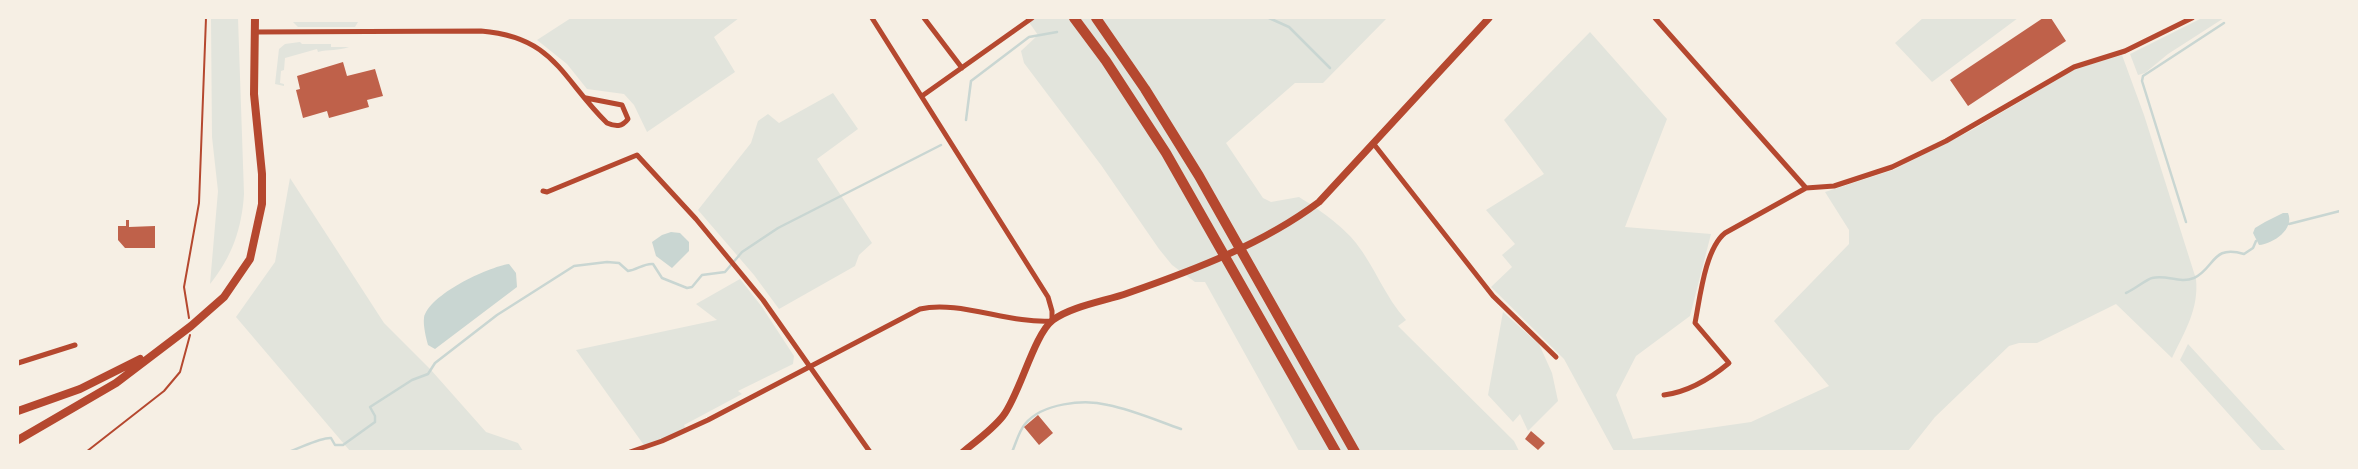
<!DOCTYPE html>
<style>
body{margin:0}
#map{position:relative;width:2358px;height:469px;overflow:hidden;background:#f6efe4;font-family:"IBM Plex Sans",sans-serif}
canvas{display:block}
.frame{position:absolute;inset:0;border:19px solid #f6efe4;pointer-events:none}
</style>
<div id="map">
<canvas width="2358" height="469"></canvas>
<div class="frame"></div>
</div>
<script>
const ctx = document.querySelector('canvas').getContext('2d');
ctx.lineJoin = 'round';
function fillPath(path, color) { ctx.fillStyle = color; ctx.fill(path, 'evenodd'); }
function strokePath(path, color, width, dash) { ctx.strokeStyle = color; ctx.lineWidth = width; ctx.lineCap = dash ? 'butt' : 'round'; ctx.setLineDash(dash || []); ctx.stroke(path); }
fillPath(new Path2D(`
 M211,18h27l6,176c-2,34 -12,63 -34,90l8,-93 -6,-54z
 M571,18h168l-25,19 21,35 -88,60 -13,-27 -10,-11 -37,-5 -20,-25 -30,-24z
 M1026,18h361l-64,65h-28l-69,60 37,55 8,4 28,-5c18,11 44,29 57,46 19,24 29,54 50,77l-8,6 116,115 5,10h-220l-94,-169h-10l-23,-17 -13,-16 -58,-84 -77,-102 -3,-12 17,-16z
 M1923,18h95l-86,64 -37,-39z
 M2202,18h22l-56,36 -23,19 -7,2 -8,-21z
 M293,22h65l-3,5h-57z
 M1590,32l77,87 -42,108 86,7 -21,82 -54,40 -20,39 17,44 118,-17 78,-36 -55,-65 75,-77v-14l-24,-38 68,-22 79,-40 103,-61 47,-14 22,60 52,164c3,30 -11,52 -24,79l-56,-54 -79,39h-18l-10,3 -74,71 -27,34h-294l-50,-92 -73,-72 21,-20 -10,-12 13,-11 -29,-34 58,-36 -40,-54z
 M300,42l2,2h29v3h18c-11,4 -20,2 -31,5l-1,-3 -32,9 -1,12 -3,1 -1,12 4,1v2l-9,-2 4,-35 6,-5z
 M833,93l25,36 -41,30 55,84 -13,12 -4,11 -76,43 -25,-34 -56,-65 53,-67 7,-22 10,-7 11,9z
 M290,178l94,145 47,47 55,62 32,11 5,8h-173l-114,-134 39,-55z
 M740,279l22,28 32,49 -1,8 -55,27 4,3 -58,31 3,6 -41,17 -70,-98 141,-30 -21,-16z
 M1503,312l36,32 13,29 6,28 -30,30 -8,-17 -7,8 -25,-27z
 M2188,344l98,107h-24l-82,-91z`), '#e2e4dc');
fillPath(new Path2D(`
 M2283,213h5c7,16 -15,31 -29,32l-6,-12 2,-5 10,-6z
 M671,232l9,1 9,9v9l-17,17 -16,-12 -4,-14 10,-7z
 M509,264l7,9 1,14 -82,62 -7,-4c-2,-7 -5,-20 -4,-27 4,-23 64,-51 85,-54z`), '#c9d6d2');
strokePath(new Path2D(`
 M1269,18l20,9 41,41
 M966,120l5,-39 58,-44 28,-5
 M2186,222l-44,-141 1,-5 81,-53
 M2289,224l51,-13
 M2126,293c9,-4 21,-14 26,-15 15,-4 27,6 42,0 21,-10 18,-34 50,-24l9,-6 3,-7
 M288,452c13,-4 33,-15 43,-14l4,7h8l32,-23v-6l-5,-9 42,-27 16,-6 7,-11 62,-48 77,-49 33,-4 12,1 9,8c9,-1 16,-8 25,-7l9,14 25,10 5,-1 10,-12 23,-3 17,-20 36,-24 163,-83
 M1012,452c4,-9 7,-21 13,-28 17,-21 59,-25 83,-19 25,5 50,16 73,24`), '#c9d6d2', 2.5);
fillPath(new Path2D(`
 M2043,18h8l15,23 -98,65 -18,-26z
 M343,62l4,14 28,-7 8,27 -16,4 2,7 -40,11 -2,-7 -24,7 -7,-28 4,-1 -3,-13z
 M126,220h3v7l26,-1v22h-30l-7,-8v-14h8z
 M1038,415l15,18 -14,12 -15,-18z
 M1531,431l14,12 -7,7 -13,-11z`), '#bf614a');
strokePath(new Path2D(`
 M189,318l-5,-31 15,-84 7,-185
 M86,452l78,-61 16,-19 10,-37`), '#b5482f', 2);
strokePath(new Path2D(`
 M924,18l38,50
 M1655,18l151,170
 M255,32l226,-1c74,6 80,47 126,92 9,4 15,4 21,-4l-6,-14 -36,-7
 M922,96l110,-78
 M1373,143l120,153 63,61
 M543,191l4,1 90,-37 59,64 67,81 107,152
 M18,363l57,-18
 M1664,395c24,-3 47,-17 65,-32l-34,-40c5,-25 10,-74 30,-90l81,-45 28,-2 58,-19 54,-26 128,-74 51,-16 67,-33
 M630,452l32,-11 46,-21 212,-111c39,-9 89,15 132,12v-10l-4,-14 -176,-279`), '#b5482f', 5);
strokePath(new Path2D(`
 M963,452c13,-11 29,-22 40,-36 17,-22 31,-82 50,-96 19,-14 53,-19 75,-27 66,-23 135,-49 191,-91l170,-184`), '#b5482f', 7);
strokePath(new Path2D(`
 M18,411l62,-22 60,-30
 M18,440l98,-57 75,-57 33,-29 26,-38 12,-55v-30l-8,-80 1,-76`), '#b5482f', 8);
strokePath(new Path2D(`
 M1074,18l32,43 60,92 170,299
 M1096,18l49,71 54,87 156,276`), '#b5482f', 10);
</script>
